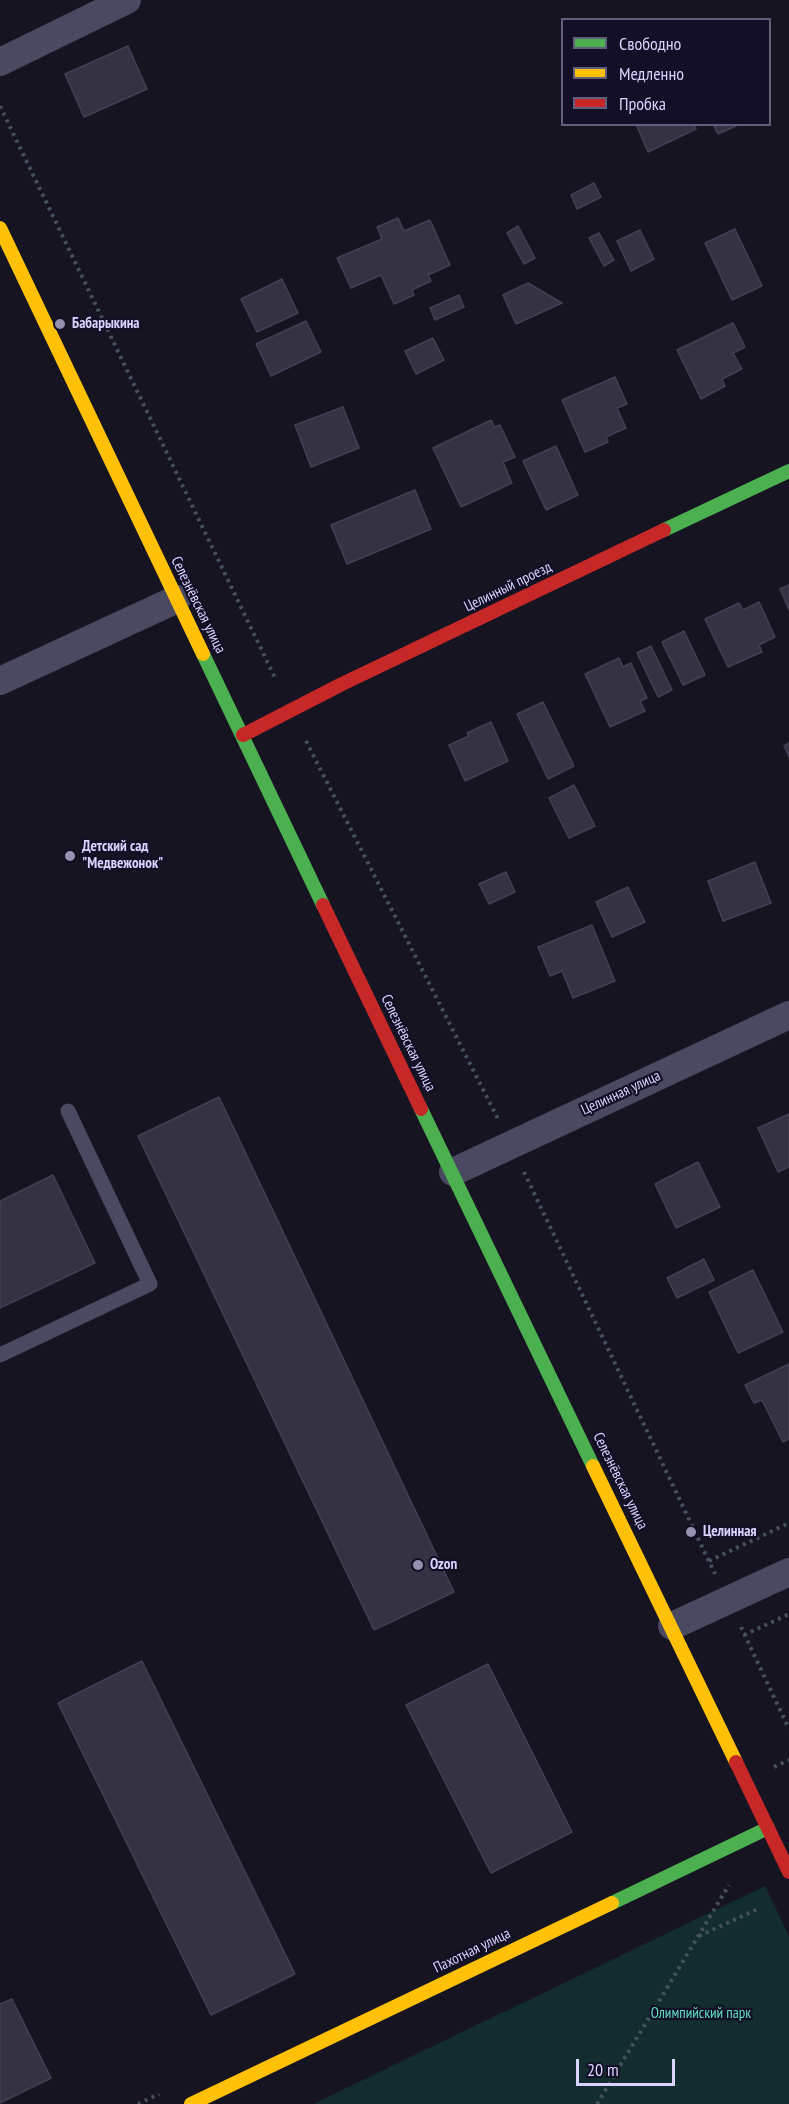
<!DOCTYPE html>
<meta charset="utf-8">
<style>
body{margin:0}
#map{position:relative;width:789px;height:2104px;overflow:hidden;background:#161421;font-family:"PT Sans Narrow",sans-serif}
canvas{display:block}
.legend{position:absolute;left:561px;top:18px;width:210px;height:108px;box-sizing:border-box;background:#130f26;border:2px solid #625e7d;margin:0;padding:8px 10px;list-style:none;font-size:18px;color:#d9d4ff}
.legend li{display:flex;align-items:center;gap:12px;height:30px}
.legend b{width:30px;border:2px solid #625e7d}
.scale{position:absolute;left:576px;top:2059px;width:99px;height:27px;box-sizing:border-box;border:3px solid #d9d4ff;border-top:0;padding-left:8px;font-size:18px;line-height:21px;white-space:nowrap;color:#d9d4ff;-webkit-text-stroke:4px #130f26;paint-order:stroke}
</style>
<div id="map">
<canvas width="789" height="2104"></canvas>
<ul class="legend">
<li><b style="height:8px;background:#4caf50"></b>Свободно</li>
<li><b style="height:8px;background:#ffc107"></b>Медленно</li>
<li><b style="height:8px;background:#c62828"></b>Пробка</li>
</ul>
<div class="scale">20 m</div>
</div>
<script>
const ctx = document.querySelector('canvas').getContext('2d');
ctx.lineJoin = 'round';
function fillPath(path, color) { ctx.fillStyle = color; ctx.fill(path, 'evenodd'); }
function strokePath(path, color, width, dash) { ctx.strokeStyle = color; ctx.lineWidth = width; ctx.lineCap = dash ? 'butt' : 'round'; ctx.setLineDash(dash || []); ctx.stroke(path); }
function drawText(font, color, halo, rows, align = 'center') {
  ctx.font = font + ' "PT Sans Narrow",sans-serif'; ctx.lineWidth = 4.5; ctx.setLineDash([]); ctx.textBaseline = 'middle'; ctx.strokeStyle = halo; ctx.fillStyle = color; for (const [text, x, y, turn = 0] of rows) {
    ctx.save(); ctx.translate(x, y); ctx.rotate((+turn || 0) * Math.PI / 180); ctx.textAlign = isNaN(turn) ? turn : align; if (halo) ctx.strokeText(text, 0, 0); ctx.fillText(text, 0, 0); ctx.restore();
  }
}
fillPath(new Path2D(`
 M765,1886l24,50v168h-476z`), '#132c2d');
const building = new Path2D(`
 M128,46l19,43 -63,28 -19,-43z
 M636,124h58l2,5 -48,23z
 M713,124h27l-22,10z
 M594,183l7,14 -24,12 -6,-14z
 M398,218l6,13 26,-11 20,45 -22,10 3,6 -19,9 2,5 -20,9 -13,-29 -30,13 -14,-30 45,-19 -5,-12z
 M518,226l17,32 -11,6 -17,-31z
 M735,229l27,57 -30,14 -27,-57z
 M640,230l14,29 -23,12 -14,-30z
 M599,233l15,27 -10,6 -15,-28z
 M282,279l16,34 -41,19 -16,-33z
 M528,283l34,20 -46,21 -13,-29z
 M459,295l5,12 -29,13 -5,-12z
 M306,321l15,31 -50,24 -15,-32z
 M733,323l12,24 -12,6 9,16 -20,10 3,7 -24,13 -24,-49z
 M433,338l11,22 -28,14 -11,-23z
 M615,377l12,27 -10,4 9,20 -20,9 2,5 -23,10 -23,-52z
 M343,407l16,41 -48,19 -16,-42z
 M491,420l3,7 6,-2 15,32 -12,5 9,21 -51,24 -28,-59z
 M556,446l22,49 -32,15 -23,-49z
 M415,490l16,39 -84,35 -16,-39z
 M789,585v25l-9,-21z
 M759,602l16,35 -16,8 3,7 -34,15 -23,-48 34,-16 4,7z
 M684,631l21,44 -22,10 -21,-43z
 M651,646l21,44 -14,7 -21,-44z
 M619,658l4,9 8,-4 16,35 -7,3 5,10 -35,16 -25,-53z
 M543,702l31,64 -26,13 -31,-65z
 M491,722l17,39 -43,20 -16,-36 20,-9 -2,-3z
 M789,743v14l-5,-11z
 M574,785l21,41 -26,12 -20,-40z
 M755,862l16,41 -48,18 -15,-40z
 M506,872l9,20 -26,12 -10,-20z
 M628,887l17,35 -33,15 -16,-35z
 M592,925l23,56 -42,17 -11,-27 -12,5 -12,-29z
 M219,1097l235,495 -80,38 -236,-494z
 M789,1114v53l-11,5 -20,-44z
 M698,1162l22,45 -44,21 -21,-44z
 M53,1175l42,88 -95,45v-107z
 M704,1259l10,21 -37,18 -10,-20z
 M753,1270l30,62 -45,21 -29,-61z
 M789,1364v75l-6,3 -21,-42 -8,3 -9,-18z
 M142,1661l153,313 -84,41 -153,-312z
 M488,1664l84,168 -81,41 -85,-168z
 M12,1999l39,79 -51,25v-99z`);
fillPath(building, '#343243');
strokePath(building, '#433f54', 1.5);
strokePath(new Path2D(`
 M0,106l276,574
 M306,741l192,378
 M524,1172l191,402
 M709,1561l80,-38
 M741,1627l48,102
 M744,1635l45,-21
 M774,1767l15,-7
 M699,1936l59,-27
 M138,2104l21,-10
 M597,2104l132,-219`), '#44505f', 4, [3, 4.5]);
strokePath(new Path2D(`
 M0,1355l150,-71 -82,-173`), '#4a4962', 15);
strokePath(new Path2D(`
 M0,62l127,-62
 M0,681l177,-82
 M453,1172l336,-157
 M672,1626l117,-54`), '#4a4962', 28);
strokePath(new Path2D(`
 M664,530l125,-59
 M203,654l120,251
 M421,1109l172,357
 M612,1903l156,-75`), '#4caf50', 14);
strokePath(new Path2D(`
 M0,228l203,426
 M593,1466l143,296
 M191,2104l421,-201`), '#ffc107', 14);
strokePath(new Path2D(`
 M243,735l99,-51 322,-154
 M323,905l98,204
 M736,1762l53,110`), '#c62828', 14);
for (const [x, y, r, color] of [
 [60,324,6,"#9591b1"],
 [70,856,6,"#9591b1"],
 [691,1532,6,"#9591b1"],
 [418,1565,6,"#9591b1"]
]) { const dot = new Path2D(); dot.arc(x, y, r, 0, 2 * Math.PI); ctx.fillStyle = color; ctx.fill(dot); strokePath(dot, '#130f26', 2); }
drawText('bold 15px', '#d9d4ff', '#130f26', [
 ["Бабарыкина",72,324],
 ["Детский сад",82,847],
 ["\"Медвежонок\"",82,864],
 ["Целинная",703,1532],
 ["Ozon",430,1565]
], 'left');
drawText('15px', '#d9d4ff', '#130f26', [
 ["Целинный проезд",508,587,-26],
 ["Селезнёвская улица",198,605,64],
 ["Селезнёвская улица",408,1043,64],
 ["Целинная улица",621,1093,-25],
 ["Селезнёвская улица",620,1481,64],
 ["Пахотная улица",472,1951,-26]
]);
drawText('15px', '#5fe0c0', '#130f26', [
 ["Олимпийский парк",701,2014]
]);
</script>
